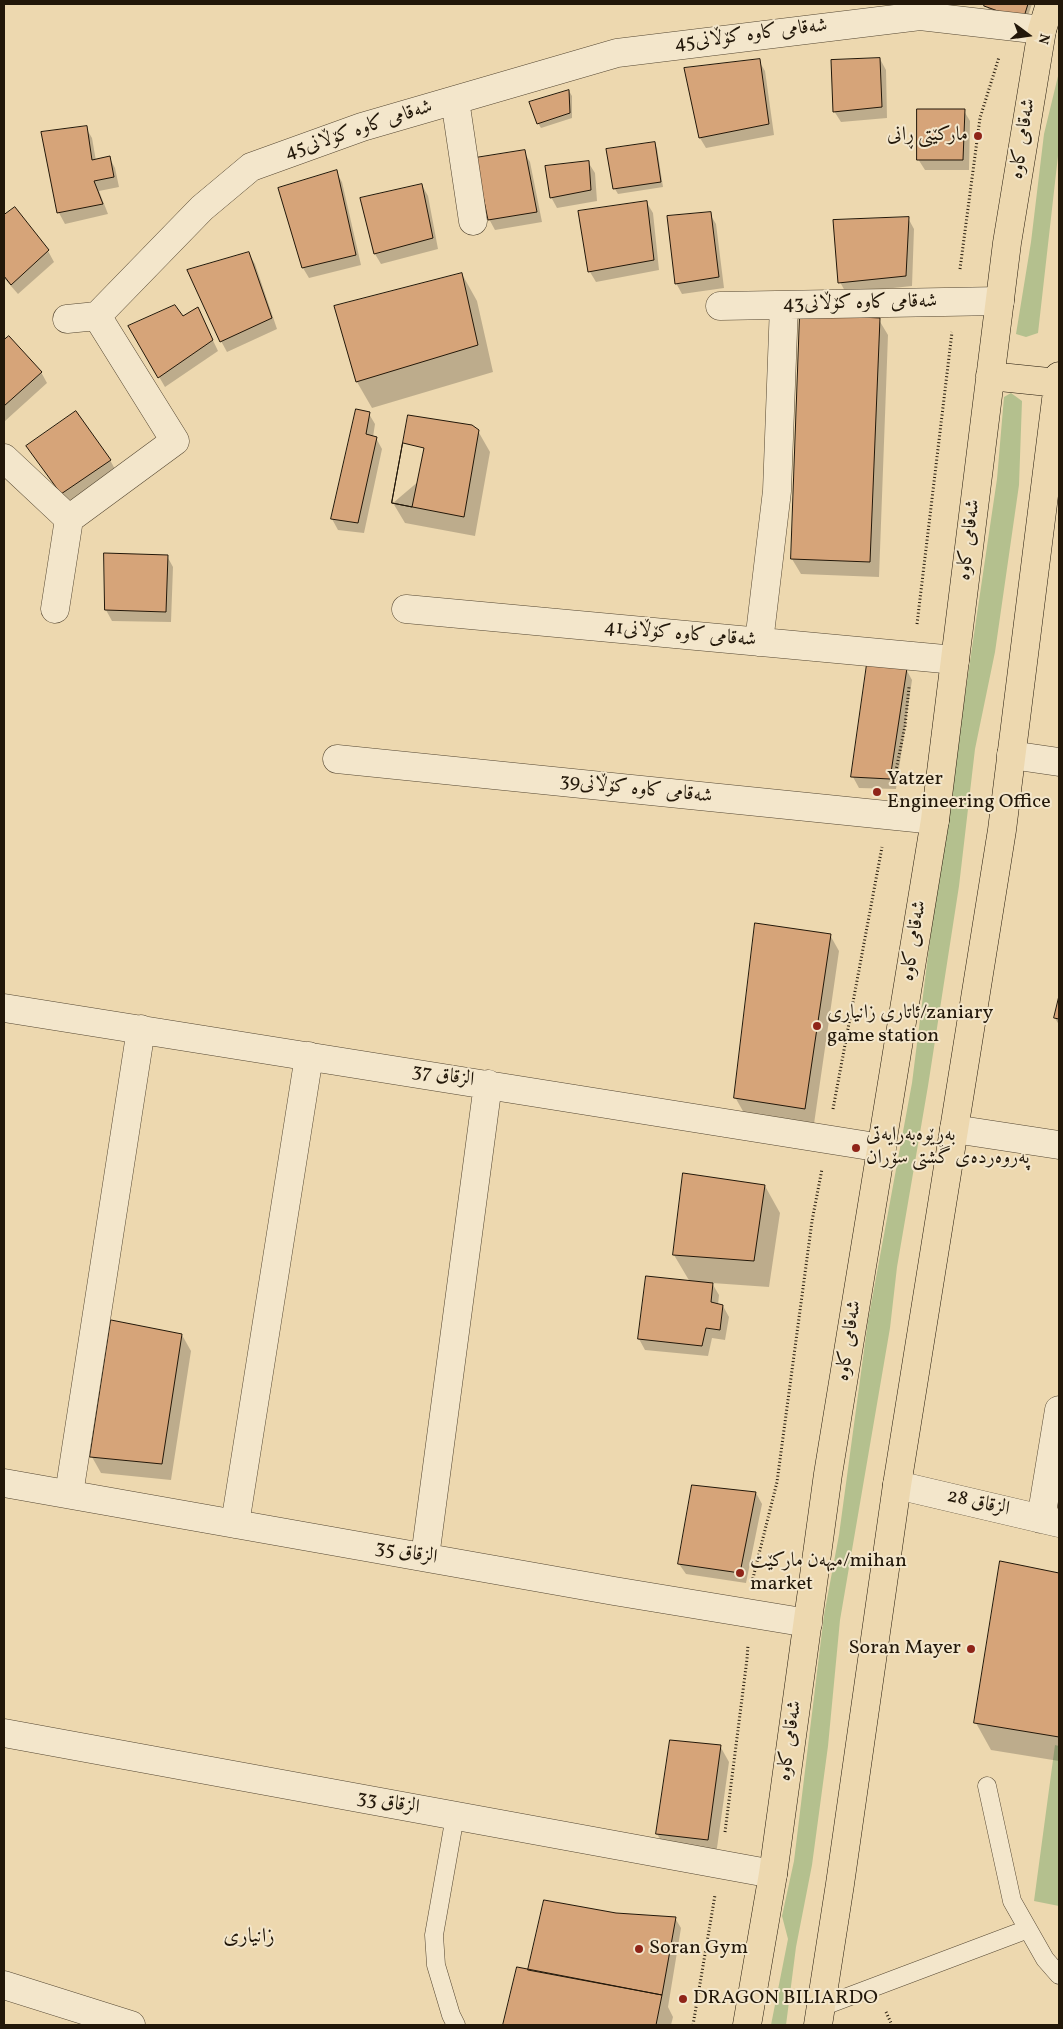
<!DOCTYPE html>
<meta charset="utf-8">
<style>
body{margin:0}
#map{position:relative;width:1063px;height:2029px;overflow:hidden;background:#edd8af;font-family:Vollkorn,serif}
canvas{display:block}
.frame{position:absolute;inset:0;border:5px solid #221709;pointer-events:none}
.north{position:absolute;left:1003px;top:10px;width:50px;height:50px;-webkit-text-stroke:4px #f3e6cb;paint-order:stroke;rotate:104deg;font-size:14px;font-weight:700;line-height:20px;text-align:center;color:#221709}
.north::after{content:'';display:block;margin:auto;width:18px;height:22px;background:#221709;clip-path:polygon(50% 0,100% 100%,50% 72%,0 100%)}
</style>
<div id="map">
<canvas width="1063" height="2029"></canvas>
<div class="frame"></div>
<div class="north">N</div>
</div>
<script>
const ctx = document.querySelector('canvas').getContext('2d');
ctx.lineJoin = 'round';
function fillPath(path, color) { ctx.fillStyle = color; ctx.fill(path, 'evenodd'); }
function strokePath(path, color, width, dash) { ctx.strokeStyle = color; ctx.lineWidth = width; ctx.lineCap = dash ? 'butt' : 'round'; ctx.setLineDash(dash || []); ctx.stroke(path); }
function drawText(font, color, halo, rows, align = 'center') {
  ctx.font = font + ' Vollkorn,Amiri,serif'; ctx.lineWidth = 4; ctx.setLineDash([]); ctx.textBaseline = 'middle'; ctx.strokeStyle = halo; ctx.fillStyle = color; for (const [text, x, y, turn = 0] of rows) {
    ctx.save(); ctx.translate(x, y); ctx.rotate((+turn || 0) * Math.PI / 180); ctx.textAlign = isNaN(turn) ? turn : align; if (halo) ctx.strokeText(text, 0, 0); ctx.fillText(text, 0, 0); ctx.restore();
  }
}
fillPath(new Path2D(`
 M1059,72v75l-21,186 -12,4 -10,-3 15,-92 13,-108z
 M1011,393l11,8 -3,84 -24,167 -20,97 -16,137 -31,200 -31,181 -7,61 -50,292 -12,126 -16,119 -16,82 -10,78h-15l17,-86 -6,-23 12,-55 30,-246 15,-80 29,-214 44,-238 25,-199 60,-405 7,-82z
 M1055,1745l4,1v160l-25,-5z`), '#b4c08e');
fillPath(new Path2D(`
 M987,4h45l-7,20 -36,-13z
 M880,59l6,11 1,48 -46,4 -7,-11z
 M759,61l6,10 9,64 -68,13 -6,-10 -14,-69z
 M569,91l3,5v22l-31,10 -3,-5z
 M964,111l6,10 -1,49h-44l-7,-11z
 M86,128l6,10 4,23 13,-4 6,11 4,19 -20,4 9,23 -43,10 -6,-11 -17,-80z
 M654,143l3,5 6,39 -45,7 -3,-5z
 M524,152l6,10 12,60 -47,8 -6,-11z
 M588,162l7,11 2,28 -40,7 -6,-11z
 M336,172l6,10 19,83 -52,13 -6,-10z
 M422,185l6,11 10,53 -57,15 -6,-10 -14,-55z
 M647,203l6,10 6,57 -63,12 -6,-10 -10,-60z
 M15,208l33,43 6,11 -36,32 -14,-16v-62z
 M710,214l6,10 8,64 -42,6 -6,-11z
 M908,218l6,11 -2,57 -66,7 -6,-11z
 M249,254l6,10 22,65 -50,23 -6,-11z
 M462,274l15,27 16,71 -121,36 -15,-26z
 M198,309l20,42 -53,36 -35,-60 52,-9z
 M879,320l9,15 -9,242 -78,-3 -9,-15z
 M9,338l32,34 6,11 -42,38 -1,-79z
 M357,410l12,4 6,10 -2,13 3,1 6,11 -18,84 -26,-3 -6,-11z
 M478,431l12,21 -15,84 -70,-13 -12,-20z
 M28,446l82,14 6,11 -48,33z
 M106,554l61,2 6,11 -2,55 -59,-1 -6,-11z
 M906,669l6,11 -16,109 -37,-1 -6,-11z
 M830,935l9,16 -25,173 -70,-11 -9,-16z
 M1059,1001v24l-4,-7z
 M765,1186l15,27 -11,74 -57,-4 7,12 -1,10 5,1 6,11 -4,23 -13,-2 -4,18 -63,-6 -6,-11 51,-57 -16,-27z
 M182,1335l9,16 -20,129 -70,-7 -9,-16z
 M756,1493l6,11 -16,79 -60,-9 -7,-10z
 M1001,1562l58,12v187l-68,-11 -15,-27z
 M720,1746l9,16 -13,93 -49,-6 -10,-15z
 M616,1915l59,3 6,10 -13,79 5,10 -2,8h-166l13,-56 11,2z`), '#0003');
const building = new Path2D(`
 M985,4h43l-5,16 -39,-14z
 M880,58l2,49 -49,5 -2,-52z
 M760,59l9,65 -70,14 -15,-70z
 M569,90l1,23 -33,11 -8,-22z
 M917,109h48l-2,51h-46z
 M87,126l5,34 18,-4 4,21 -20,4 9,23 -46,9 -16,-81z
 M655,142l6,40 -48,7 -7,-40z
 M525,150l12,62 -49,8 -13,-62z
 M589,161l2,29 -41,8 -5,-32z
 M337,170l19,85 -54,13 -24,-80z
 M422,184l11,54 -59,16 -14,-56z
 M647,201l7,59 -66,12 -10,-61z
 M15,207l34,43 -38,35 -7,-9v-61z
 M711,212l8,65 -44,7 -8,-68z
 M909,217l-3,59 -68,7 -5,-63z
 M249,252l23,66 -52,24 -33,-72z
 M462,273l16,72 -122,37 -22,-76z
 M175,305l8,11 15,-9 15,33 -55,38 -30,-52z
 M800,314l80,4 -10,244 -79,-3z
 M9,336l33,36 -38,34v-66z
 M356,409l14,3 -4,22 11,3 -19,86 -27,-4z
 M76,411l35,49 -50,34 -35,-48z
 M408,415l64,10 7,5 -15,87 -72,-14z
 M403,443l21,5 -12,59 -20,-4z
 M104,553l64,2 -2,57 -61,-2z
 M867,664l40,4 -17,111 -39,-2z
 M755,923l76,11 -26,175 -71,-11z
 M1059,996v23l-5,-1z
 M683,1173l82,12 -11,76 -81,-6z
 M646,1276l67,7 -2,19 12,3 -3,25 -14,-2 -4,18 -64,-7z
 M111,1320l71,14 -20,130 -72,-7z
 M692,1485l64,7 -16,81 -62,-9z
 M1000,1561l59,12v164l-85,-14z
 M670,1740l51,5 -13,95 -52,-6z
 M544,1900l72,13 60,4 -14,78 -134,-25z
 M517,1967l145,28 -6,30h-153z`);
fillPath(building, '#d6a479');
strokePath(building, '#221709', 1);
const service = new Path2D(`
 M987,1786l25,115 33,58 14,16
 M455,1816l-21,119 2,30 15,50 5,10
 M821,2007l207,-78`);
const minor = new Path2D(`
 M455,100l18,121
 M720,306l280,-5
 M67,319l30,-3
 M4,458l65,61 106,-78 -78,-125 105,-108 49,-41 111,-40 255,-74 303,-37 122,14
 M55,609l14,-90
 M406,609l549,51
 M759,642l18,-151 7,-186
 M1011,755l48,7
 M337,759l598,61
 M4,1008l878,140
 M954,1129l105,16
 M4,1483l610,108 194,32
 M897,1485l162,38
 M69,1494l72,-465
 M1041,1519l18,-109
 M235,1524l74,-468
 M425,1557l63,-473
 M4,1733l769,141
 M4,1985l127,40`);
const primary = new Path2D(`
 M990,376l68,7
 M747,2025l26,-151 55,-400 107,-654 72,-577 35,-213 8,-26
 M818,2025l22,-141 57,-399 105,-655 57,-454`);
strokePath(service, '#554732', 19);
strokePath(minor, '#554732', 29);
strokePath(primary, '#221709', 29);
strokePath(new Path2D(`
 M960,269l20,-151 19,-61
 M917,624l35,-292
 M893,785l12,-59 4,-39
 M833,1109l49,-262
 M752,1582l25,-100 35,-261 10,-52
 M725,1832l22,-173 1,-14
 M886,2012l6,13
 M693,2025l22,-130`), '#221709', 3, [1, 2.5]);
strokePath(service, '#f3e6cb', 18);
strokePath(minor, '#f3e6cb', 28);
strokePath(primary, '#edd8af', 28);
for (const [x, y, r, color] of [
 [978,136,5,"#8f2418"],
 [877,792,5,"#8f2418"],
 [817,1026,5,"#8f2418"],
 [856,1148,5,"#8f2418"],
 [740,1573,5,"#8f2418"],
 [971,1649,5,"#8f2418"],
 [639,1949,5,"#8f2418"],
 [683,1999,5,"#8f2418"]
]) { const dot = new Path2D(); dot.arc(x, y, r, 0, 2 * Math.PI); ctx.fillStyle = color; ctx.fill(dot); strokePath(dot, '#f3e6cb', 2); }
drawText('20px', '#221709', '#f3e6cb', [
 ["شەقامی کاوە کۆڵانی45",751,36,-7],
 ["شەقامی کاوە کۆڵانی45",359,131,-18],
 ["شەقامی کاوە",1024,139,-81],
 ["شەقامی کاوە کۆڵانی43",860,304,-1],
 ["شەقامی کاوە",970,540,-83],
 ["شەقامی کاوە کۆڵانی41",680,635,5],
 ["شەقامی کاوە کۆڵانی39",636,790,6],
 ["شەقامی کاوە",915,941,-81],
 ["الزقاق 37",443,1077,9],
 ["شەقامی کاوە",850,1341,-81],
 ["الزقاق 28",978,1504,13],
 ["الزقاق 35",406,1554,10],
 ["شەقامی کاوە",791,1741,-82],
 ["الزقاق 33",388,1804,10]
]);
drawText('20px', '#221709', '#f3e6cb', [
 ["مارکێتی ڕانی",968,136,"right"],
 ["Yatzer",887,780],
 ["Engineering Office",887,803],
 ["ئاتاری زانیاری/zaniary",827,1014],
 ["game station",827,1037],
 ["بەڕێوەبەرایەتی",866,1136],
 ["پەروەردەی گشتی سۆران",866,1159],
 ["میهەن مارکێت/mihan",750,1562],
 ["market",750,1585],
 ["Soran Mayer",961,1649,"right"],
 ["Soran Gym",649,1949],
 ["DRAGON BILIARDO",693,1999]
], 'left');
drawText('21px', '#221709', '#f3e6cb', [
 ["زانیاری",249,1938]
]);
</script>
